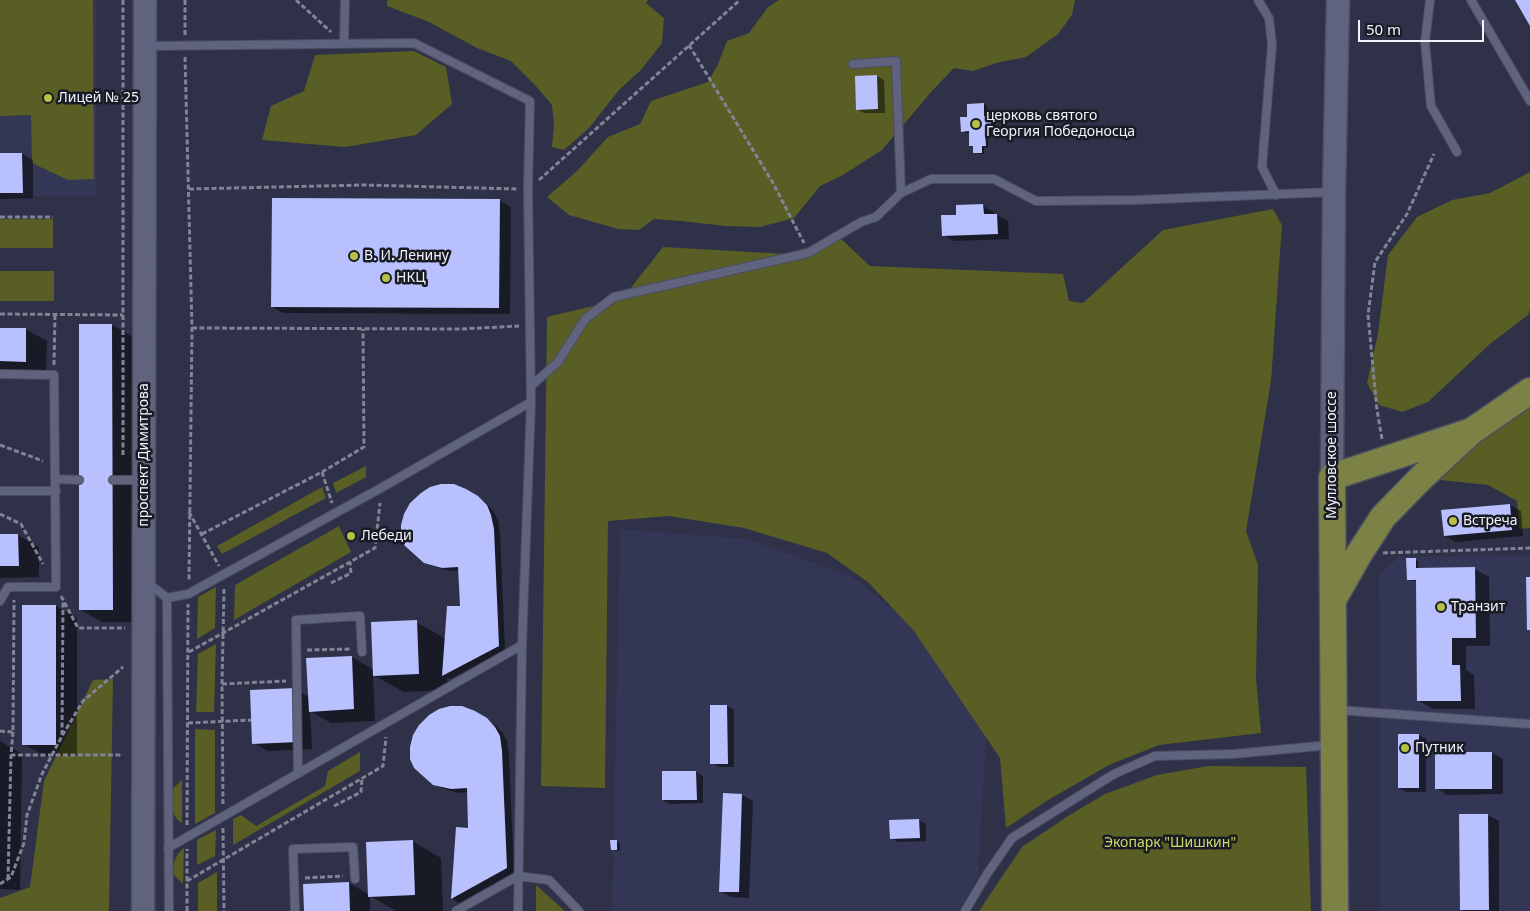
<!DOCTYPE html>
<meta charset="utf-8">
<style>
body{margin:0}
#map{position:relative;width:1530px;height:911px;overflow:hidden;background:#2e3148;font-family:"Noto Sans",sans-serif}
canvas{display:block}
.scale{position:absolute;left:1358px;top:20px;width:126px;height:22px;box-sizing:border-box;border:2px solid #f2f3fd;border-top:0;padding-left:6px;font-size:15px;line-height:18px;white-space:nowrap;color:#f2f3fd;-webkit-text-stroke:4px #181a24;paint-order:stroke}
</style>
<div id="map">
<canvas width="1530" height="911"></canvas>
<div class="scale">50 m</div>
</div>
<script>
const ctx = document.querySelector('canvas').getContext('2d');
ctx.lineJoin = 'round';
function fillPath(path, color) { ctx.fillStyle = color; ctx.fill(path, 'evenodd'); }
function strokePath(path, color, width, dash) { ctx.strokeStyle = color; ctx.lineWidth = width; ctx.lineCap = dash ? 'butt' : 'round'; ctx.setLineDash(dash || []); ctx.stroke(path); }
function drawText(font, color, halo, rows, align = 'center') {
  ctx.font = font + ' "Noto Sans",sans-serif'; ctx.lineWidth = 5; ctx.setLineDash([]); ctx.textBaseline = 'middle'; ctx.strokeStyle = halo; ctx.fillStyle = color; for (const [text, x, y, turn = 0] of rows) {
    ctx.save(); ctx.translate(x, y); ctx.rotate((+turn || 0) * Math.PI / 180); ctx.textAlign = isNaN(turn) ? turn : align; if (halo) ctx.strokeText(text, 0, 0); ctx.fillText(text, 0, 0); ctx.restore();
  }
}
fillPath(new Path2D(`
 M0,0h96v196h-96z
 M620,529l127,10 105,37 137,112 -11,189 -19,34h-347z
 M1530,556v355h-150l-1,-336 20,-18z`), '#333654');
fillPath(new Path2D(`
 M0,0h93l1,179 -26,1 -36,-17 -1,-48 -31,1z
 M387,0h261l-2,3 18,15 -2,25 -21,27 -22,20 -30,38 -25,22 -12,-3 2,-22 -2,-20 -18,-21 -23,-23 -34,-13 -48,-26 -42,-16z
 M779,0h296l-3,15 -14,19 -32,23 -30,6 -23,8 -19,-3 -22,23 -50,59 -39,25 -23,11 -26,32 -34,9 -34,-1 -45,-5 -27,-2 -15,11 -21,-1 -49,-14 -22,-18 31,-27 30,-33 32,-13 11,-23 57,-19 10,-18 9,-23 22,-8 19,-26z
 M414,51l32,16 6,37 -36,31 -71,12 -83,-7 9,-34 33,-15 11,-36z
 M1530,172v137l-2,6 -37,28 -63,59 -26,10 -23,-7 -12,-22 11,-49 10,-79 29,-38 35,-17 38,-7z
 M1273,209l9,16 -11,156 -25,150 12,34 -2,114 5,54 -102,12 -50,20 -61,35 -42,28 -6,-70 -86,-127 -45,-48 -42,-30 -83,-25 -75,-12 -61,5 -3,267 -64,-2 6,-469 75,-18 41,-52 123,7 54,-16 30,28 193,8 6,27 14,2 80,-73z
 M0,219h53v29h-53z
 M0,271h54v30h-54z
 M1530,403v125l-11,1 -2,-28 -29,-16 -48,-5 3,-11z
 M366,466v11l-30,16 -3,-10z
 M322,487l4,11 -104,56 -5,-8z
 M339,526l12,26 -117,68 1,-35z
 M216,587l-1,41 -18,11 1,-42z
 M216,644l-2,68h-18l2,-58z
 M113,679l-4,232h-109v-13l30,-11 14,-106 49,-101z
 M195,729l20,1v83l-20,11z
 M360,752v19l-127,74v-26l8,-4 15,11 69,-40 3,-15z
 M1208,766l98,1 5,144h-332l43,-64 46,-31 37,-22 52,-19z
 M182,780v43c-12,-7 -11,-21 -10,-34z
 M216,830l-1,26 -18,9v-25z
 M184,848l-1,36 -10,-10c0,-10 2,-20 11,-26z
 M217,872v39h-19v-28z
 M536,885l29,26h-29z`), '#595e25');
fillPath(new Path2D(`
 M877,76l7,4 1,33h-21l-7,-4z
 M984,104l3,2v12l7,1 1,14 -7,1v13l-4,1v6h-6l-3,-2 -2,-5 -3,-1v-13h-5l-3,-2 7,-13z
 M0,154h22l11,6v38l-33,1z
 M500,201l11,6 -1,107 -227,-1 -10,-6z
 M983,206l11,6v3h3l11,6 1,18 -55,2 -11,-6z
 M112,325l21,12 1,285h-32l-21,-12z
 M0,329h25l22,12 -1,32h-46z
 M474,495l11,7 8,9 5,9 2,14 5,116 -55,29 -3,-1 1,12 -44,2 -31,-17 2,46 -44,2 -21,-12 2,38 -44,2 -14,-8 41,-54 14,8 43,-40 22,13 42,-48 30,17 15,-32 -1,-37 -10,1 -17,-5 -8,-4z
 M1510,505l11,6 2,25 -67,6 -11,-6z
 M0,535h18l21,12v30l-39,1z
 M1415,559l3,2 1,8h55l15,8 1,69h-24v24l8,5 1,34h-42l-14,-8 -2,-120h-6l-3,-2z
 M56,606l21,12v138h-32l-21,-12z
 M727,706l7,4v57h-15l-7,-4z
 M474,712l20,12 8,8 5,9 2,15 5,116 -55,31 -6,-4 4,-70h13l-2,-37 -9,1 -17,-5 -8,-4z
 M1419,735l7,4v53h-20l-7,-4z
 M0,741l22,13 -2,136 -20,-1z
 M1436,753h56l11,6v35l-56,1 -11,-7z
 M663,772h33l7,4v27l-33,1 -7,-4z
 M724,794l18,1 11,6 -4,97 -18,-1 -11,-6z
 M1488,815l11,6v90h-35l-3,-2z
 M919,820l7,4v17l-28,1 -7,-4z
 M412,841l29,17 2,53h-47l-26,-15v15h-65l44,-28 21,12z
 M617,841l3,2v8h-5l-3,-2z`), '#0007');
fillPath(new Path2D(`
 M1515,0h15v26z
 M877,75l1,34 -22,1 -1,-34z
 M984,103v13h8v16h-7l1,14h-4v7h-9v-7h-4v-15l-8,1 -1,-15h7v-13z
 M0,153h22l1,40h-23z
 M272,198l228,1 -1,109 -228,-1z
 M983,204l1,10h13l1,20 -56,2 -1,-21h15v-10z
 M79,324h33l1,286h-34z
 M0,328h26v34l-26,-1z
 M441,484h13l12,5 12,7 9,9 4,10 3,14 5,117 -57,30 5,-70h13l-2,-39 -16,1 -18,-5 -19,-17 -4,-8v-13l3,-11 6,-11 11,-10 9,-6z
 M1510,504l2,26 -68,6 -3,-26z
 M0,534h18l1,32h-19z
 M1406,558h10v10l59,-1 1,71h-24v27h8l1,36h-44l-1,-121h-9z
 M1526,577h4v53h-3z
 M22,605h34v140h-34z
 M417,620l2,54 -46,2 -2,-54z
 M352,656l2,53 -45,3 -3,-54z
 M296,688l2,54 -46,2 -2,-54z
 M710,705h17l1,59h-18z
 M450,706h12l13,5 12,7 8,9 5,9 2,15 5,117 -56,31 5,-72 12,1 -1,-40 -16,1 -18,-4 -19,-17 -4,-9v-12l3,-12 6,-10 10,-10 10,-6z
 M1398,734h21v54h-21z
 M1435,752h57v37h-57z
 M662,771h34l1,29h-35z
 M723,793l19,1 -3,98h-20z
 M1459,814h29l1,96h-29z
 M919,819l1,19 -30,1 -1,-19z
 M413,840l2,55 -47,2 -2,-55z
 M610,840h7v10h-6z
 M349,882l1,29h-46l-1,-27z`), '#b8c0fe');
const service = new Path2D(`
 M1258,0l11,18 3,27 -10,122 14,28
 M1430,0l-5,42 6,64 26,46
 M1471,0l59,101
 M344,44l1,-44
 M148,46l266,-3 116,58 -2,89 3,212 -9,243 -4,266
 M853,64l43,-3 5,132
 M0,374l54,1 2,212h-48l-8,14
 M531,386l27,-24 27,-43 29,-22 194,-44 53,-31 15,-5 25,-24 30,-14h63l42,22 100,-1 196,-8
 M56,479l23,1
 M113,480h28
 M0,491h56
 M147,582l20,16 2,313
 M167,598l21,-4 193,-106 150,-86
 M1338,710l192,14
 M298,773l-2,-153 64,-4 2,36
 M168,848l354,-203
 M295,911l-2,-62 60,-2 2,32
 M456,911l62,-35 31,4 30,31
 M965,911l22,-37 25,-36 102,-64 41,-18 78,-2 97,-9`);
const secondary = new Path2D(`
 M1332,477l2,-285 4,-192
 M143,911l2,-911`);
const trunk = new Path2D(`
 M1334,598l25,-44 24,-37 37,-38 52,-48 58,-40
 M1335,911l-3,-434 140,-46`);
strokePath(service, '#4b4d60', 10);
strokePath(secondary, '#4b4d60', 25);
strokePath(trunk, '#4b4d60', 29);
strokePath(new Path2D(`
 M123,0v455
 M185,0v35
 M296,0l35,32
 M689,45l84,138 31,60
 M185,57l7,271 -3,252
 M539,180l201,-180
 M189,189l175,-4 153,4
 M0,217h53
 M0,314l123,1
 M192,328l269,1 58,-3
 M54,365l1,-50
 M1382,439l-5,-29 -9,-95 7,-53 32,-48 27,-60
 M0,445l43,16
 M322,472l10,31
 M189,512l30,54
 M0,514l21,10 22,40
 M202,534l120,-62 42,-25 -1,-118
 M1383,553l147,-5
 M331,583l20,-10 -1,-11
 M61,596l17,32h47
 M307,650l43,-1
 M189,652l186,-104 5,-45
 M222,684l64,-3
 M188,723l63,-3
 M0,731l13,1 1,-132
 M13,732l-2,23h112
 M62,735l1,-133
 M223,804l-1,-120 2,-96
 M334,806l27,-14 1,-14
 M187,825l1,-221
 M223,828l1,83
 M305,878l38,-2
 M8,879l3,-124
 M187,881l196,-115 3,-29
 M0,884l11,-7 13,-34 3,-28 15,-41 20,-38 21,-35 40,-34
 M187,911v-62`), '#828495', 3, [5, 2.5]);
strokePath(service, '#5f637d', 8);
strokePath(secondary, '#5f637d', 22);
strokePath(trunk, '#7c8245', 26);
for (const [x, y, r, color] of [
 [48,98,5,"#b7c148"],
 [976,124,5,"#b7c148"],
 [354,256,5,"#b7c148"],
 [386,278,5,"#b7c148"],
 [1453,521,5,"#b7c148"],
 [351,536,5,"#b7c148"],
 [1441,607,5,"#b7c148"],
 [1405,748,5,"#b7c148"]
]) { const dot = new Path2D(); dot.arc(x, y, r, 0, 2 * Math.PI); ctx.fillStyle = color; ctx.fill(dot); strokePath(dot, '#181a24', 2); }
drawText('14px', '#f2f3fd', '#181a24', [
 ["Лицей № 25",58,98],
 ["церковь святого",986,116],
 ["Георгия Победоносца",986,132],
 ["В. И. Ленину",364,256],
 ["НКЦ",396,278],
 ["Встреча",1463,521],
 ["Лебеди",361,536],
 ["Транзит",1451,607],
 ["Путник",1415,748]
], 'left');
drawText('14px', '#f2f3fd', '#181a24', [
 ["проспект Димитрова",144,455,-90],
 ["Мулловское шоссе",1332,455,-90]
]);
drawText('14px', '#cfda67', '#181a24', [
 ["Экопарк \"Шишкин\"",1170,843]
]);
</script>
